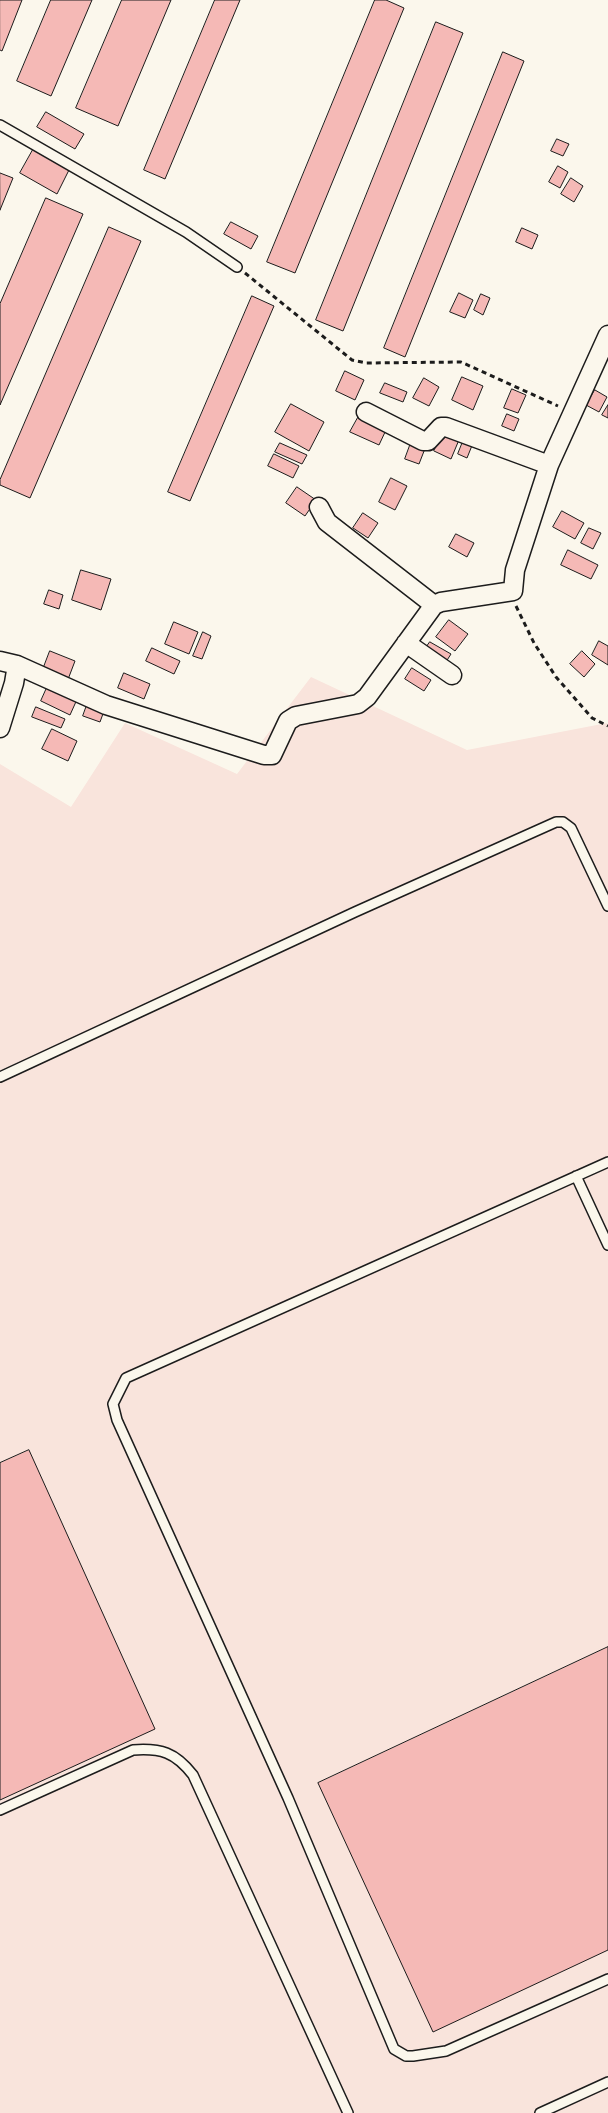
<!DOCTYPE html>
<style>
body{margin:0}
canvas{display:block;background:#fbf7ec}
</style>
<canvas width="608" height="2113"></canvas>
<script>
const ctx = document.querySelector('canvas').getContext('2d');
ctx.lineJoin = 'round';
function fillPath(path, color) { ctx.fillStyle = color; ctx.fill(path, 'evenodd'); }
function strokePath(path, color, width, dash) { ctx.strokeStyle = color; ctx.lineWidth = width; ctx.lineCap = dash ? 'butt' : 'round'; ctx.setLineDash(dash || []); ctx.stroke(path); }
fillPath(new Path2D(`
 M311,677l156,73 140,-27 1,3v1387h-608v-1349l71,43 54,-84 112,51z`), '#f9e4dc');
const building = new Path2D(`
 M0,0h22l-20,51 -2,-1z
 M51,0h41l-41,96 -34,-15z
 M122,0h49l-53,126 -42,-18z
 M215,0h25l-75,179 -21,-9z
 M375,0h11l18,8 -109,265 -28,-11z
 M436,22l27,11 -120,298 -27,-11z
 M503,52l21,9 -119,296 -21,-9z
 M46,112l38,22 -9,15 -38,-22z
 M557,139l12,5 -6,12 -12,-5z
 M34,148l36,20 -13,26 -37,-21z
 M558,166l10,6 -8,16 -11,-6z
 M0,173l13,5 -13,32z
 M571,178l12,8 -9,16 -13,-8z
 M46,198l37,16 -83,191v-101z
 M231,222l27,14 -7,13 -27,-15z
 M109,227l32,14 -111,257 -30,-13v-5z
 M522,228l16,7 -6,14 -16,-7z
 M459,293l14,7 -8,18 -15,-6z
 M481,294l9,4 -7,17 -9,-5z
 M252,296l22,10 -84,195 -22,-9z
 M345,371l19,9 -9,20 -19,-9z
 M462,377l21,9 -10,24 -21,-10z
 M424,378l15,9 -10,19 -16,-8z
 M385,383l22,9 -4,10 -23,-9z
 M512,389l14,6 -8,18 -14,-5z
 M595,390l12,7 -8,15 -13,-7z
 M291,404l33,18 -15,29 -34,-19z
 M608,405v13l-6,-3z
 M360,414l26,16 -7,15 -29,-13z
 M507,414l12,5 -5,12 -12,-5z
 M445,428l16,7 -10,24 -17,-8z
 M464,439l9,4 -6,15 -9,-4z
 M412,440l14,6 -7,18 -14,-5z
 M280,443l27,12 -5,9 -27,-12z
 M274,454l25,12 -6,12 -25,-12z
 M391,478l16,8 -12,24 -16,-8z
 M297,487l19,13 -11,16 -19,-13z
 M562,511l22,12 -9,16 -22,-12z
 M363,513l15,10 -10,15 -15,-10z
 M589,528l12,5 -8,16 -12,-6z
 M456,534l18,9 -7,14 -18,-10z
 M568,550l30,15 -7,14 -30,-14z
 M81,570l30,9 -10,31 -29,-10z
 M49,590l14,5 -4,14 -15,-5z
 M449,620l19,14 -13,17 -19,-14z
 M174,622l24,10 -9,22 -24,-10z
 M203,632l8,4 -9,23 -9,-3z
 M599,641l9,5v19l-16,-10z
 M430,642l21,12 -7,11 -21,-13z
 M152,648l28,13 -6,13 -28,-13z
 M50,651l25,10 -8,21 -25,-10z
 M582,651l13,13 -11,13 -14,-13z
 M412,668l19,12 -7,11 -19,-12z
 M124,673l26,11 -6,15 -26,-11z
 M50,681l29,14 -9,20 -29,-14z
 M87,705l17,6 -4,11 -17,-6z
 M36,707l29,12 -4,9 -29,-11z
 M52,729l25,12 -9,20 -26,-12z
 M29,1450l126,279 -155,71v-337z
 M608,1647v303l-175,82 -115,-249z`);
fillPath(building, '#f5b9b6');
strokePath(building, '#1c1c1c', 1);
const service = new Path2D(`
 M0,125l186,107 51,35
 M0,1077l355,-165 201,-90h7l8,6 37,78
 M608,1162l-482,216 -13,26 4,16 171,378 106,251 12,7h7l33,-5 162,-72
 M576,1176l32,69
 M0,1810l133,-60c28,-2 42,2 60,25l155,338
 M540,2113l68,-31`);
const minor = new Path2D(`
 M366,412l57,29h5l13,-14h5l103,38
 M319,507l8,15 107,83
 M406,643l46,32
 M0,661l17,4 89,40 158,50h8l16,-34 8,-5 62,-12 9,-7 67,-92 7,-3 72,-11 2,-21 34,-105 59,-130
 M0,728l14,-45 3,-18`);
strokePath(service, '#1c1c1c', 12);
strokePath(minor, '#1c1c1c', 21);
strokePath(new Path2D(`
 M245,273l107,87 14,3 95,-1 97,44
 M516,606l18,37 22,34 36,41 16,8`), '#1c1c1c', 3, [5, 4]);
strokePath(service, '#fbf7ec', 9);
strokePath(minor, '#fbf7ec', 18);
</script>
